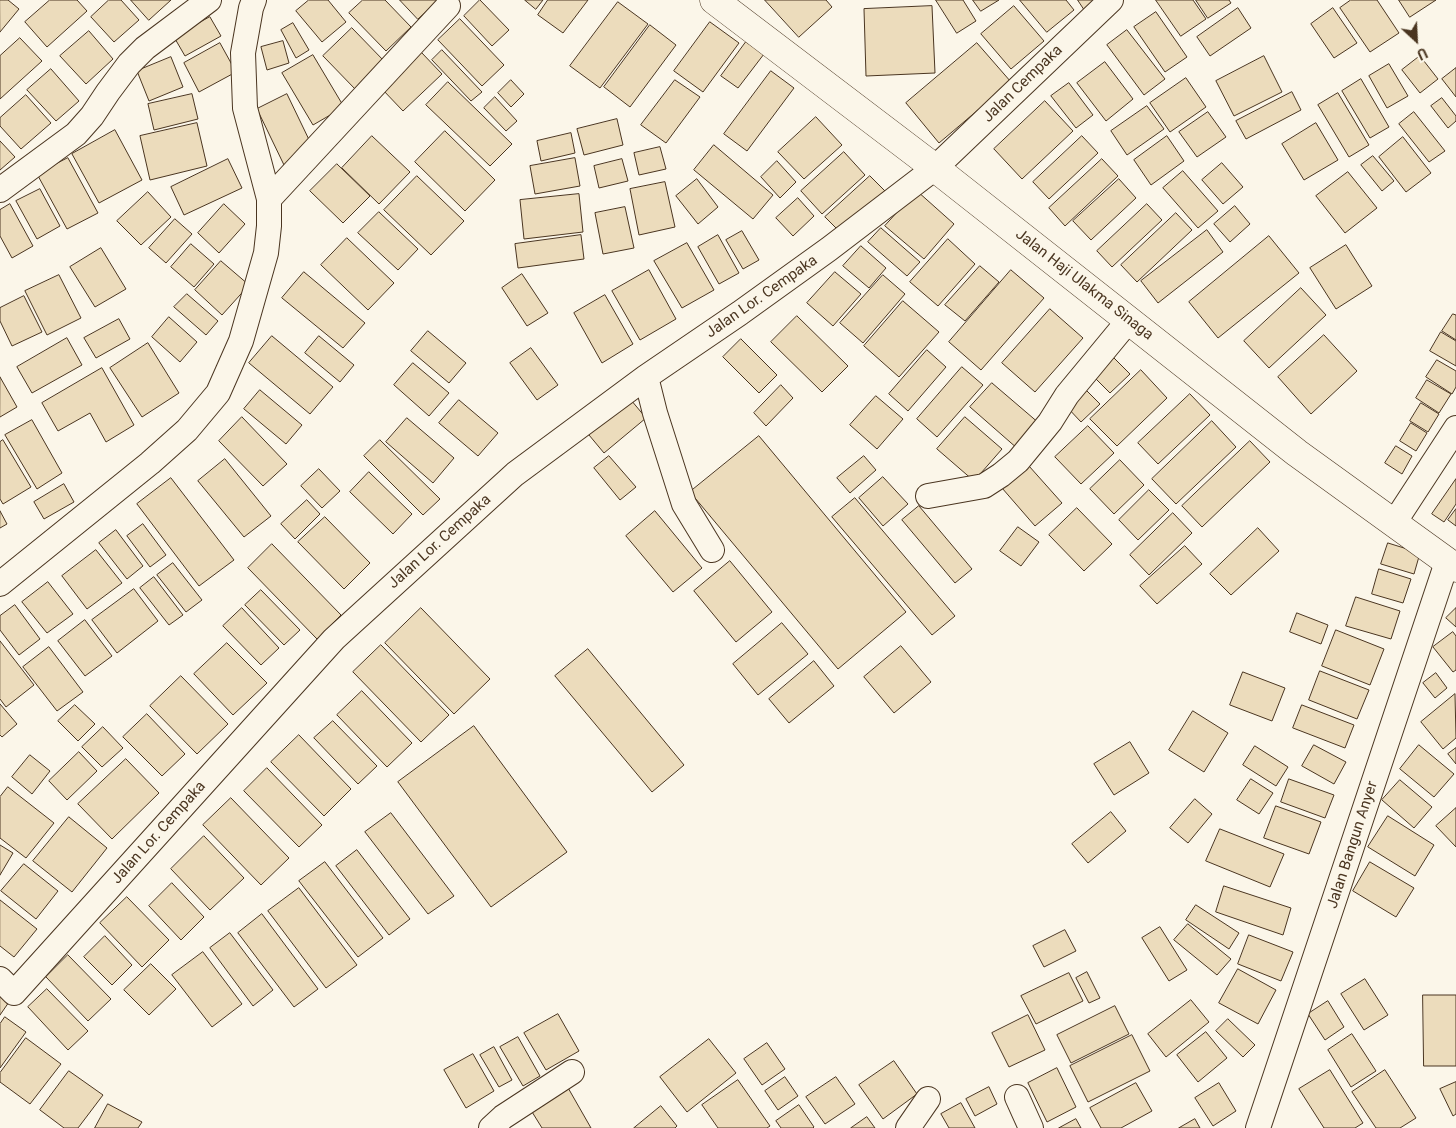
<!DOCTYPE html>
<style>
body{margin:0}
#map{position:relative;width:1456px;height:1128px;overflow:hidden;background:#fbf6e9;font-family:Roboto,sans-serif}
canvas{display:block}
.north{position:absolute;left:1391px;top:15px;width:50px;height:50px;-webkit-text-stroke:4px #fbf6e9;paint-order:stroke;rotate:155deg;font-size:14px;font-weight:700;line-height:20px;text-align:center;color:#4a3520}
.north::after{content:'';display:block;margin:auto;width:18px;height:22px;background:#4a3520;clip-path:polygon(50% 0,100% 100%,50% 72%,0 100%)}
</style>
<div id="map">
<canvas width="1456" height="1128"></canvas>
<div class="north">U</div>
</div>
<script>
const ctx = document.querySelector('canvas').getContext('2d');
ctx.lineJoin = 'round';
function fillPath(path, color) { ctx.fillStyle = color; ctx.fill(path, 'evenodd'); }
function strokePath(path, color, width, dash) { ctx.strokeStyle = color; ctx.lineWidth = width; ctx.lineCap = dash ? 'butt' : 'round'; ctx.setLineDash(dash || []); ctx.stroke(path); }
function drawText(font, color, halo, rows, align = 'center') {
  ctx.font = font + ' Roboto,sans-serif'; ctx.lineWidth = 4; ctx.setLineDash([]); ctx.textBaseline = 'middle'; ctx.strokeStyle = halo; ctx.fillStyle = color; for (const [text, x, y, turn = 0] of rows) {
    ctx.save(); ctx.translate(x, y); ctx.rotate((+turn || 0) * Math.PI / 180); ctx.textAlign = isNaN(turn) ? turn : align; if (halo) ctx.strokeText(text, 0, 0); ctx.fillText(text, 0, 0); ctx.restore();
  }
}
const building = new Path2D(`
 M0,0h8l11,9 -19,23z
 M50,0h27l10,11 -40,36 -22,-25z
 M109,0h12l18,20 -25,22 -23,-25z
 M131,0h40l-22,20z
 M309,0h19l18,22 -24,20 -26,-31z
 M363,0h22l26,27 -25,24 -37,-38z
 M400,0h39l-21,19z
 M480,0l29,30 -17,16 -28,-30z
 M525,0h18l-7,9z
 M548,0h40l-25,33 -25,-18z
 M765,0h61l6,7 -33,30z
 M936,0h27l13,21 -19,12z
 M973,0h26l-18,11z
 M1020,0h46l8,10 -27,22z
 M1078,0h18l-12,9z
 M1156,0h37l13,19 -25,17z
 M1196,0h33l2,3 -23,15z
 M1351,0h26l22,33 -29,19 -30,-44z
 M1399,0h37l-26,17z
 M618,2l30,22 -48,64 -30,-22z
 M932,6l3,67 -69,3 -2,-67z
 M1014,6l30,35 -33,28 -30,-35z
 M1238,8l13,20 -41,28 -13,-19z
 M1333,8l24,35 -23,15 -23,-34z
 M1156,12l31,45 -22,15 -31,-45z
 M210,17l11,19 -36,20 -11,-19z
 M460,19l44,46 -22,21 -44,-46z
 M710,22l29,21 -36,49 -29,-21z
 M293,23l16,27 -13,8 -15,-28z
 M650,25l26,20 -46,62 -26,-20z
 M352,28l33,34 -29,28 -33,-34z
 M1127,30l38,49 -21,16 -37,-50z
 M89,31l24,28 -27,25 -26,-28z
 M20,38l22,23 -42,38v-43z
 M283,41l6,22 -22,7 -6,-23z
 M746,42l18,12 -26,34 -17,-12z
 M220,43l16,29 -37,20 -15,-29z
 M977,43l34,39 -72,61 -33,-40z
 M442,50l40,42 -11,9 -39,-41z
 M421,52l21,22 -39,37 -21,-22z
 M313,55l31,52 -31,18 -31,-52z
 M1264,56l18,36 -48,24 -18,-35z
 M1420,56l18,23 -18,14 -18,-23z
 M171,57l12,30 -34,14 -12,-30z
 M1105,62l28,37 -27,22 -29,-38z
 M1389,64l19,32 -21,12 -18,-32z
 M1456,68v29l-14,-18z
 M51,69l28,32 -23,20 -29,-31z
 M771,71l23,17 -47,63 -23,-17z
 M1186,78l20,29 -36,25 -20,-29z
 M1361,79l28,48 -19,11 -28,-47z
 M511,80l13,14 -13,13 -13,-14z
 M675,80l25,17 -34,46 -25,-18z
 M448,82l64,62 -22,22 -64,-61z
 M1069,83l24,32 -17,13 -25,-32z
 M1292,92l9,18 -55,29 -10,-18z
 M1338,93l31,52 -20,12 -31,-52z
 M192,94l6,25 -44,11 -6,-26z
 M287,94l27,56 -30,15 -27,-56z
 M26,95l25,28 -30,26 -21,-23v-8z
 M495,97l22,24 -11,10 -22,-23z
 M1442,98l14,18v5l-8,7 -17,-22z
 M1045,101l28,30 -51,48 -28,-30z
 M1147,106l17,23 -37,26 -16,-24z
 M1208,112l18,25 -29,20 -18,-25z
 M1414,112l31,39 -16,11 -30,-38z
 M816,117l26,28 -38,34 -26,-27z
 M617,119l6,26 -39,10 -7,-26z
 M197,123l10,43 -57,14 -10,-44z
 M1316,123l22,37 -34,20 -22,-36z
 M115,130l27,50 -43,23 -27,-49z
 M445,131l50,49 -30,31 -50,-49z
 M571,133l4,20 -34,8 -4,-20z
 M372,136l38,36 -31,32 -37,-36z
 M1082,136l16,17 -49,46 -16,-17z
 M1167,136l17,25 -33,24 -17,-25z
 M1403,137l28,36 -25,19 -27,-35z
 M0,141l15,16 -15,13z
 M714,145l59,50 -20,24 -59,-49z
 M660,147l6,22 -27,6 -5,-22z
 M844,152l21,23 -43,39 -21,-23z
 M1373,156l21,25 -12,10 -21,-26z
 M68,158l30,55 -31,16 -30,-55z
 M575,158l5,28 -45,8 -5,-28z
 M228,159l14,29 -58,27 -13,-28z
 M622,159l6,22 -29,7 -5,-22z
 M1102,159l16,17 -53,50 -16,-18z
 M777,161l19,21 -16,16 -19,-21z
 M1222,163l21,24 -20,17 -21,-24z
 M337,164l33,32 -27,27 -33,-32z
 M1183,171l35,40 -20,17 -35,-40z
 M1348,172l29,36 -32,25 -29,-37z
 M417,176l47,45 -33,34 -47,-45z
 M870,176l15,15 -45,41 -15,-15z
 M697,179l21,28 -20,17 -22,-28z
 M1119,179l17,19 -45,42 -18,-19z
 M665,182l10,45 -36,8 -9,-46z
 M40,189l20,37 -23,13 -21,-38z
 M917,191l37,33 -30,35 -39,-33z
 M148,192l23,25 -30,28 -24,-24z
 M579,194l4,38 -59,7 -4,-39z
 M798,198l16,18 -21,20 -17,-18z
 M10,204l23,42 -21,12 -12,-22v-26z
 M224,204l21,20 -26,29 -21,-20z
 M1147,204l15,16 -50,47 -15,-16z
 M1235,206l15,18 -20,18 -16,-18z
 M625,207l9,41 -31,6 -8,-41z
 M379,212l39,37 -20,21 -40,-37z
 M1176,213l16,17 -55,52 -16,-17z
 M175,219l17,15 -26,29 -17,-15z
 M881,228l39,34 -13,14 -39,-34z
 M1207,230l16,22 -65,51 -17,-22z
 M742,231l17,29 -16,9 -17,-29z
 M581,235l3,24 -66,9 -3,-24z
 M718,235l21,38 -20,11 -21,-37z
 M1269,236l30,37 -81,65 -29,-36z
 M347,238l47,45 -26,27 -47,-45z
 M948,239l27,25 -37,42 -28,-24z
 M687,243l27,47 -32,18 -28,-47z
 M191,244l23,20 -20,23 -23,-20z
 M1346,245l26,41 -36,23 -26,-41z
 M861,246l25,22 -17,20 -26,-22z
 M101,248l25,41 -31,18 -25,-40z
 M221,261l28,24 -27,30 -27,-25z
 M980,266l19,16 -34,39 -20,-16z
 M649,270l27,49 -36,21 -28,-49z
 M1011,270l33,28 -63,72 -32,-28z
 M304,272l61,51 -22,25 -61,-50z
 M835,272l26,22 -28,32 -26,-23z
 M522,274l26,39 -21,13 -25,-38z
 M59,275l22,43 -34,17 -22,-44z
 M883,275l22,19 -42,49 -23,-20z
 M1301,288l25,27 -57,53 -25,-27z
 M187,294l31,27 -12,14 -32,-28z
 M605,295l28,49 -31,19 -28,-50z
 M24,296l18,36 -30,14 -12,-25v-13z
 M903,301l36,31 -40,45 -35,-31z
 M1050,309l33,29 -48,54 -33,-29z
 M1453,314l3,1v25l-14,-9z
 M797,316l51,50 -26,26 -51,-50z
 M169,317l28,25 -17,20 -28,-25z
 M119,319l11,20 -34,19 -12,-20z
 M428,331l38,32 -17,20 -38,-32z
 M1441,332l15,9v25l-26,-15z
 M1324,335l33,36 -46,43 -33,-37z
 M272,336l61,51 -23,27 -61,-51z
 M319,336l35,29 -14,17 -35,-29z
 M67,338l15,27 -50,28 -15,-26z
 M741,339l36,36 -18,18 -36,-36z
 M148,343l31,50 -37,24 -32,-49z
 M531,348l27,37 -21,15 -27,-37z
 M927,350l19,17 -38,44 -19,-17z
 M1113,357l17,17 -20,19 -17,-17z
 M1437,360l19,11v16l-4,7 -26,-17z
 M413,363l36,30 -20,23 -35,-31z
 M962,367l21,18 -46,52 -20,-18z
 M102,368l32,57 -28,17 -16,-29 -32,18 -16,-28z
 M1141,370l26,28 -50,48 -27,-27z
 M0,377l17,30 -17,10z
 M1427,380l24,14 -12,19 -23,-15z
 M992,383l48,41 -22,25 -48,-42z
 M781,385l12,13 -27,28 -12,-13z
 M1084,388l16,16 -19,18 -15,-16z
 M260,390l42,35 -16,19 -42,-35z
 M1190,394l20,21 -52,49 -20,-21z
 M876,396l27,23 -26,30 -27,-24z
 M459,400l39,33 -20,23 -39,-33z
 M631,400l15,18 -42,35 -15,-18z
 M1421,403l18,11 -11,18 -18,-11z
 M242,417l45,47 -24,22 -44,-45z
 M965,417l37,32 -28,32 -37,-32z
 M407,418l47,40 -21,25 -47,-41z
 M32,420l30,53 -25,16 -32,-54z
 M1212,421l24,26 -60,57 -24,-25z
 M1411,423l16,10 -11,18 -16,-10z
 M1088,426l26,27 -33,31 -26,-27z
 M759,436l147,176 -68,57 -148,-177z
 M3,440l28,47 -28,17 -3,-5v-57z
 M380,440l60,59 -17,16 -59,-59z
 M1250,441l20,21 -68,65 -20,-21z
 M1396,446l16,10 -10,18 -17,-11z
 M609,456l27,31 -16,13 -26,-32z
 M864,456l12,14 -26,23 -13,-15z
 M225,459l46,57 -27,21 -46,-56z
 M1120,460l24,25 -30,29 -24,-25z
 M1029,466l33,37 -27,23 -33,-38z
 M319,469l21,22 -18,17 -21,-22z
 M369,472l43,42 -19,20 -43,-42z
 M883,477l25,27 -25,22 -24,-28z
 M171,478l63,82 -35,26 -62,-82z
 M1456,479v25l-12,18 -12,-8z
 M64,484l10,18 -30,17 -10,-17z
 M1149,490l20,20 -31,30 -19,-20z
 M855,498l100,118 -23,19 -100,-118z
 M307,500l13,14 -25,25 -14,-15z
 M919,506l53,63 -17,14 -53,-63z
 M1077,508l35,36 -28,27 -35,-36z
 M1456,509v17l-8,-6z
 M0,511l7,13 -7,4z
 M655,511l47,57 -29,24 -47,-56z
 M1173,513l19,20 -43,42 -19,-20z
 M325,517l45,46 -26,26 -46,-47z
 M143,524l23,31 -16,12 -23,-31z
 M1018,527l21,15 -18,24 -21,-15z
 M1258,528l21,23 -48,44 -21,-21z
 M116,530l27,36 -16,13 -28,-36z
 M1388,543l32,10 -6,21 -33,-10z
 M272,544l69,71 -24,24 -69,-71z
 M1185,546l17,18 -45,40 -17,-18z
 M96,550l26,33 -35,26 -25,-33z
 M730,561l42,51 -36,30 -42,-51z
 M173,563l29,37 -16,12 -29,-37z
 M1379,569l32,10 -8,24 -31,-9z
 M154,577l29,38 -14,10 -29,-37z
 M48,582l25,32 -26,19 -25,-31z
 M134,589l24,32 -41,32 -25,-33z
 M261,590l39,40 -16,15 -39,-40z
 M1356,597l44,14 -9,28 -45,-13z
 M15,605l25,34 -21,16 -19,-25v-14z
 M242,608l37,40 -18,17 -38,-39z
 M421,608l69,71 -36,35 -69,-71z
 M1456,608v19l-10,-9z
 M1297,613l31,12 -7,19 -31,-12z
 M85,620l27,36 -27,20 -27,-35z
 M782,623l26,31 -50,41 -25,-31z
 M1336,630l48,19 -14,36 -48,-19z
 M1453,632l3,4v34l-3,2 -20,-25z
 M0,641l34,44 -28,22 -6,-8z
 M227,643l40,40 -34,32 -39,-41z
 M381,645l68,70 -28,27 -68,-70z
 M901,646l30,36 -37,31 -30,-36z
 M49,647l34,45 -26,19 -34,-44z
 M588,649l96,116 -32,27 -97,-116z
 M814,661l20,25 -45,37 -20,-24z
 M1320,671l49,19 -12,29 -48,-19z
 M1243,672l42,16 -13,33 -42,-16z
 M1436,673l11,15 -12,10 -12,-15z
 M181,676l47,48 -31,30 -47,-48z
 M362,691l50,52 -25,24 -50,-52z
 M1455,694l1,44 -13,11 -22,-27z
 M0,704l17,20 -15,13 -2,-2z
 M75,705l20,19 -17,17 -20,-20z
 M1302,705l52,20 -9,23 -52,-20z
 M1193,711l35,22 -24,39 -35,-22z
 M147,714l38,40 -23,22 -39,-39z
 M333,721l44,45 -19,18 -44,-46z
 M474,726l93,126 -76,55 -93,-125z
 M103,727l20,21 -21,19 -20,-20z
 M299,735l52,54 -27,27 -53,-54z
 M1130,742l19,31 -35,22 -20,-31z
 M1314,745l32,17 -12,22 -32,-18z
 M1419,745l35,29 -20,23 -34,-28z
 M1255,746l33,21 -12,19 -33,-21z
 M1456,748v16l-8,-10z
 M79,752l18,19 -30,29 -18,-19z
 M30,755l20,16 -18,23 -20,-17z
 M126,759l33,34 -47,46 -34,-35z
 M267,768l55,57 -23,22 -55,-56z
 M1251,779l22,14 -14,21 -22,-14z
 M1289,779l45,16 -9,23 -44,-16z
 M1400,780l32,27 -18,21 -32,-28z
 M8,787l46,36 -28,35 -26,-20v-41z
 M231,798l58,60 -28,27 -58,-60z
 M1195,799l17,15 -24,29 -18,-15z
 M1276,806l45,16 -12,32 -45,-16z
 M1456,808v39l-20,-21z
 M1111,812l15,19 -38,32 -16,-19z
 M391,813l63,83 -26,18 -63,-82z
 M1388,816l46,29 -19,31 -47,-29z
 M69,817l38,31 -35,44 -39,-31z
 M1220,829l64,25 -14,33 -64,-26z
 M204,836l40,42 -34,32 -39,-41z
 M0,845l13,8 -13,22z
 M357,850l53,69 -21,16 -53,-69z
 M325,862l58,76 -25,19 -59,-76z
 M1370,862l44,26 -18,29 -43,-26z
 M24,864l34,27 -22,28 -35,-28z
 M172,883l32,34 -23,23 -32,-34z
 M1224,886l67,22 -8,27 -67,-23z
 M299,888l58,77 -31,23 -58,-77z
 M127,897l42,43 -27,27 -42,-44z
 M0,900l37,29 -23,28 -14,-11z
 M1196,905l43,28 -10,16 -43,-29z
 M262,914l56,75 -24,18 -56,-74z
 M1188,924l43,35 -14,16 -43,-35z
 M1160,927l27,43 -18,11 -27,-43z
 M1065,930l11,21 -32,16 -11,-21z
 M230,933l43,57 -20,16 -43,-58z
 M1249,935l44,17 -12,29 -43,-17z
 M105,936l27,29 -20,20 -28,-28z
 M203,952l39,52 -30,23 -40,-52z
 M68,955l43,44 -23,22 -42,-44z
 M151,964l25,25 -27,26 -25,-25z
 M1238,969l38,21 -18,34 -39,-21z
 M1087,972l13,26 -11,5 -13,-25z
 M1069,973l14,28 -47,23 -15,-28z
 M1365,979l23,36 -24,15 -23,-36z
 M47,989l41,42 -20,19 -40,-43z
 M1423,995h33v71h-32z
 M0,996l9,6 -9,13z
 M1191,1000l18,22 -43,35 -18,-23z
 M1328,1001l16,26 -19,13 -17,-26z
 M1115,1006l14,28 -58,29 -14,-28z
 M558,1014l21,37 -33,19 -22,-37z
 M1028,1015l17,35 -36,17 -17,-34z
 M5,1017l21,15 -26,36v-44z
 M1228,1019l27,26 -12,12 -27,-26z
 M1206,1032l21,26 -29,24 -21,-27z
 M1352,1034l24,37 -25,16 -23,-37z
 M1132,1035l18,36 -62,31 -18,-36z
 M518,1037l22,39 -17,10 -23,-39z
 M26,1038l35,26 -31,40 -30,-22v-9z
 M709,1039l27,34 -49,39 -27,-35z
 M767,1043l18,26 -23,16 -18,-26z
 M494,1047l18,33 -13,7 -19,-32z
 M473,1054l21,37 -28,17 -22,-38z
 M894,1061l23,33 -34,25 -24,-34z
 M1057,1068l19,39 -29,15 -19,-39z
 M1330,1070l33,53 -8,5h-31l-25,-39z
 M1385,1070l31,48 -16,10h-24l-24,-36z
 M69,1071l34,24 -25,33h-14l-24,-18z
 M785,1077l13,19 -20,14 -13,-19z
 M836,1077l19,27 -30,20 -19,-27z
 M738,1080l32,46 -3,2h-49l-16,-23z
 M1456,1082v32l-3,2 -13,-27z
 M1136,1083l16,28 -31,17h-20l-11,-20z
 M1219,1083l17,28 -23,15 -18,-28z
 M567,1086l24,42h-49l-13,-21z
 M989,1087l8,17 -22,12 -9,-17z
 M961,1103l14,25h-26l-8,-14z
 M108,1104l34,18 -4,6h-43z
 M799,1105l15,22 -1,1h-32l-5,-7z
 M661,1106l16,20 -2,2h-41z
 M867,1117l8,11h-24z
 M1076,1119l5,9h-22z
 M1195,1119l5,9h-21z`);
fillPath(building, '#ecdcbc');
strokePath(building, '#4a3520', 1);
const street = new Path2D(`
 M0,190l76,-56 16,-18 16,-24 21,-28 16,-16 64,-48
 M269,199l179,-193
 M646,377l9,36 29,91 28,46
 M928,496l56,-10 17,-11 17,-14 32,-39 17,-27 62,-75
 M1394,523l62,-95
 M0,584l150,-121 37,-33 31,-37 23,-52 25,-88 3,-27v-27l-24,-91 -2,-55 8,-45 3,-8
 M0,979l14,14 320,-354 181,-165 131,-97 94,-64 89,-64 106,-81 176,-168
 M1017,1097l14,31
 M491,1128l12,-11 69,-45
 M908,1128l20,-29
 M1258,1128l189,-566`);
const primary = new Path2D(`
 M714,0l221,168 362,285 159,115`);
strokePath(street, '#4a3520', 26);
strokePath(primary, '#4a3520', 29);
strokePath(street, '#fbf6e9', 24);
strokePath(primary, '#fbf6e9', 28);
drawText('15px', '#4a3520', '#fbf6e9', [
 ["Jalan Cempaka",1023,84,-44],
 ["Jalan Haji Ulakma Sinaga",1084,285,38],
 ["Jalan Lor. Cempaka",762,297,-35],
 ["Jalan Lor. Cempaka",440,542,-42],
 ["Jalan Lor. Cempaka",159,833,-48],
 ["Jalan Bangun Anyer",1353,845,-72]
]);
</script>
